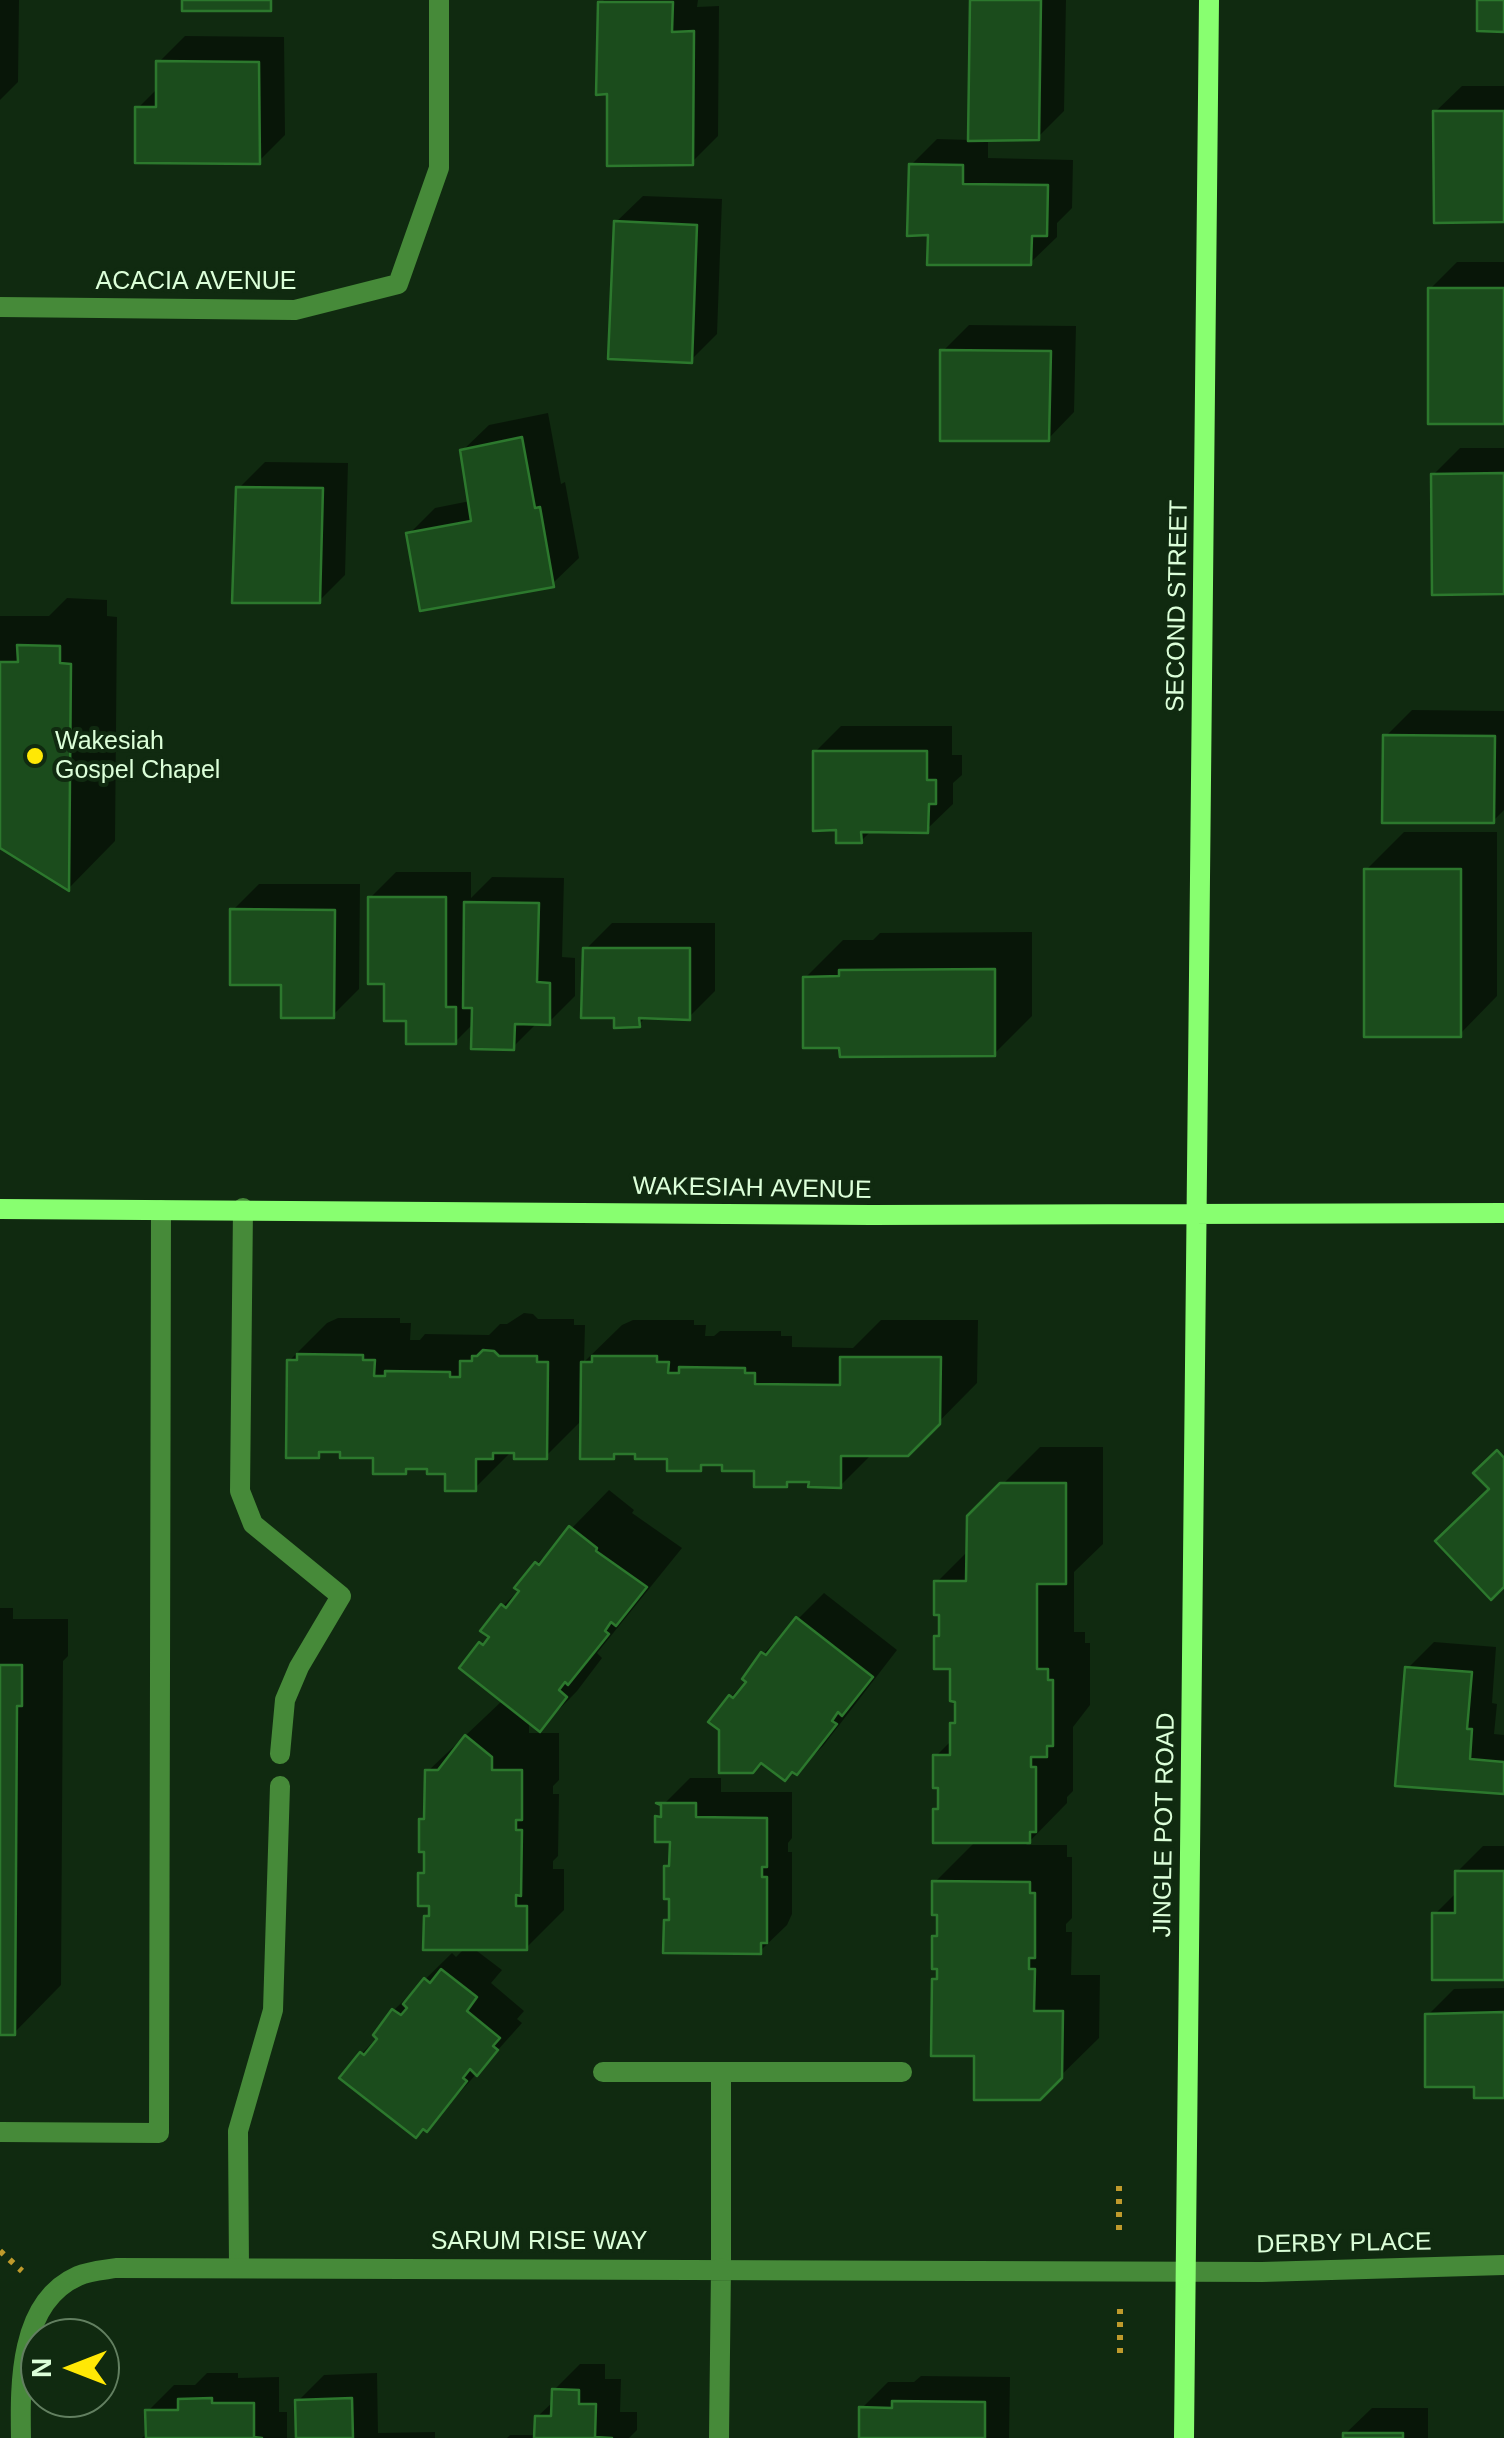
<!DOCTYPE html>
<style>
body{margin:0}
#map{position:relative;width:1504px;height:2438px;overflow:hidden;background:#102a10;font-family:Helvetica,sans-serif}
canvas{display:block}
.north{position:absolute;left:20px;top:2318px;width:100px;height:100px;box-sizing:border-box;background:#102a10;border:2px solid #627f60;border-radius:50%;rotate:270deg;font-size:28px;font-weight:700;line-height:40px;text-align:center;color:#dcffd9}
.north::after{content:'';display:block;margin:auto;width:35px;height:45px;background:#ffe805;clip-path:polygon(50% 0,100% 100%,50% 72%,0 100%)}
</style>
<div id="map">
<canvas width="1504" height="2438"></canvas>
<div class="north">N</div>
</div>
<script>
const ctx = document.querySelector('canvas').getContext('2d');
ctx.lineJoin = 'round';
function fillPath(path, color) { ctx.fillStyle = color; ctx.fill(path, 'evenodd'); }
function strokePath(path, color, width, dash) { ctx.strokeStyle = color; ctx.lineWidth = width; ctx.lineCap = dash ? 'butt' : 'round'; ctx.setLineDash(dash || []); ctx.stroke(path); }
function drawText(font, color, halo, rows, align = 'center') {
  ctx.font = font + ' Helvetica,sans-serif'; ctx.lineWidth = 8; ctx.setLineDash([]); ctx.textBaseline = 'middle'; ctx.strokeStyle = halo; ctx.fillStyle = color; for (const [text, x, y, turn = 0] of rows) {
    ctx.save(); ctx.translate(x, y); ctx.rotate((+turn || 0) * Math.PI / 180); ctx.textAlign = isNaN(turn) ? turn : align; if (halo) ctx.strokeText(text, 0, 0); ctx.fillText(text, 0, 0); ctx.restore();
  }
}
fillPath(new Path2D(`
 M0,0h19l-1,82 -18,18z
 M604,0h94l-1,7 22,-1 -1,130 -26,26 -82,-70 -9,-89z
 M972,0h94l-2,111 -26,26 -50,1v20l85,2 -1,48 -15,15v14l-27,26 -100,-31 -19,-67 26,-26 34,1z
 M185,36l99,1 1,98 -26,26 -121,-53 21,-21v-25z
 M1462,86h42v133l-69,-107z
 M643,196l79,3 -5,135 -26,26 -75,-138z
 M1457,262h47v159l-74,-132z
 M969,325l107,1 -2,86 -26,27 -105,-88z
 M548,413l13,71 4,-2 14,76 -27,26 -143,-50 26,-26 35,-7 -8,-50 27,-26z
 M1460,448h44v144l-71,-117z
 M265,462l83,1 -3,112 -26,26 -80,-113z
 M67,598l40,2v16l10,1 -2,224 -46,47 -69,-42v-230h49z
 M1412,710l92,1v99l-11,11 -107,-85z
 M841,726h111v29h10v20l-9,8v21l-27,26 -53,-1 -12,12 -46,-89z
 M1404,832h93v164l-37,38 -94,-164z
 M396,872h75v26l21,-21 72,1 -2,79 13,1v38l-26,26h-11l-25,25 -39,-24 -19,19 -46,-23 -23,-37 -16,-84z
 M259,884h101l-1,105 -26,26 -100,-105z
 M612,923h103v68l-26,26 -42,-1 -8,8 -23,-9 -30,-66z
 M1032,932v84l-38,38 -189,-76 38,-38h30l7,-7z
 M524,1313l9,1 5,5h36v6h11l-1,37 38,-37 11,-5h61v5h12l-1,11h9l6,-5h61v5h11v11l61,1 28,-28h97l-1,63 -70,71h-35l-32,32 -28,-6h-21l-5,5 -29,-16 -33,-6h-19l-5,5 -30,-11 -33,-5 -18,-1 -6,6 -30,-38 -37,37 -33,-6 -39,39 -27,-17 -17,-5h-20l-5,5 -30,-16 -33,-6h-19l-5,5 -29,-94 38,-38 11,-5h62v5h11l-1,17h10l5,-6 64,1 11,-11h7z
 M1040,1447h63v97l-29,28v60h11v11h5v62l-17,22v64l-6,6v6l-41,42h41v12h5v61l-6,6v8h6l-1,43h29l-1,63 -60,59 -63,-43 -41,-74 5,-5 -5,-38 5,-5 -5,-50 41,-41 -40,-31 5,-5 -5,-49 17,-17v-15l5,-5 -5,-53 -16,-29 5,-5 -5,-50 32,-32 1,-33z
 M609,1490l25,20 -2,3 50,35 -85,105 5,5 -25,33 -37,38 -11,-9v13h30v47l-6,6v8h6l-1,62 -5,5v8h11v41l-38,38h-53l29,22 -11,13 33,28 -7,8 5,4 -95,106 -65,-76 16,-16 -2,-2 18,-25 58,-57 4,4 9,-9 -38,-31 5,-5 -11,-38 6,-6 -5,-48 5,-5 1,-44 75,-71 -41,-32 28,-33 13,-29 17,-17 17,-25z
 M824,1593l73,57 -74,96 -26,26 -66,-75 16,-17 16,-26z
 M0,1608h13v11h55v37l-5,5 -2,324 -47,48h-14z
 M1434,1642l62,5 -4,56 5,1 -3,30 10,1v57l-106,-9 10,-115z
 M690,1778h31v14h71v46l-4,5v9h4v62l-5,11 -27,26 -93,-30 5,-5 -5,-49 5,-6 1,-22 -16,-22 7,-7v-6z
 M1483,1846h21v131l-70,-62 23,-23v-20z
 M1504,1988v107l-27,-11 -49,-69 26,-26z
 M580,2364h25v15h16l-1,33h17v18l-8,8h-122l3,-3h27v-18l17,-16v-11z
 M207,2373h31v5l41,-1v35h8v26h-145l6,-6v-21l26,-26h21z
 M377,2373l1,60 57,-1v6h-136l-1,-37 26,-26z
 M921,2376l89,1 -1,61h-148l1,-30 26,-26h26z
 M1372,2408h56v30h-83v-4z`), '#0007');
const building = new Path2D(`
 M182,0h89v11h-89z
 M970,0h71l-2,140 -71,1z
 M1477,0h27v32l-27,-1z
 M598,2h75l-1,30 22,-1 -1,134 -86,1v-72l-11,1z
 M156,61l103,1 1,102 -125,-1v-56h21z
 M1433,111h71v111l-70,1z
 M909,164l54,1v19l85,1 -1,51h-15l-1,29h-104l1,-30 -21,1z
 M614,221l83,4 -5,138 -84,-4z
 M1428,288h76v136h-76z
 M940,350l111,1 -2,90h-109z
 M522,437l13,71 5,-1 14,80 -134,24 -14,-78 65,-12 -11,-71z
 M1504,473v121l-72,1 -1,-121z
 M236,487l87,1 -3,115h-88z
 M17,645l43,1v17l11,1 -2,227 -69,-43v-186h18z
 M1383,735l112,1 -1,87h-112z
 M813,751h114v29h9v24h-7l-1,29 -67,-1 1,11h-26v-13l-23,1z
 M1364,869h97v168h-97z
 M368,897h78v110h10v37h-50v-23h-22v-37h-16z
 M464,902l75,1 -2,79 13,1v42l-35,-1 -1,26 -43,-1 1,-41h-9z
 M230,909l105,1 -1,108h-53v-33h-51z
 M583,948h107v72l-51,-2 1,9 -26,1v-10h-33z
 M995,969v87l-155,1 -1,-9h-36v-71l36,-1v-6z
 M483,1350l11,1 5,5h38v6h11l-1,97h-33v-6h-21v6h-17v32h-31v-17h-18v-5h-21v5h-33v-16h-33v-6h-21v6h-33l1,-98h10v-6l66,1v5h12l-1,16h11v-5l65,1v5h10v-16h12v-5h5z
 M592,1356h65v6h12l-1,11h11v-6l66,1v5h10v11l85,1v-28h101l-1,67 -32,32h-67v32l-33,-1 1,-5h-22v5h-33v-16h-32v-6h-21v6h-34v-12h-32v-5h-21v5h-34l1,-97h11z
 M1497,1450l7,8v129l-13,13 -56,-59 54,-52 -16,-16z
 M1000,1483h66v101h-29v85h11v11h5v66h-6v11h-16v10h5v65h-6v11h-97v-34h5v-21h-5v-33h17v-32h5v-21l-5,-1v-32h-16v-33h5v-21h-5v-34h32l1,-65z
 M569,1526l28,22 -1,3 51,36 -31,39 -5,-4 -6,9 4,3 -41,51 -3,-3 -6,8 8,7 -27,35 -81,-64 20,-26 4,3 6,-8 -9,-6 21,-27 5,4 13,-17 -5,-3 21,-26 4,3z
 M796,1617l77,60 -31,39 -4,-4 -6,9 5,3 -40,51 -5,-3 -7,9 -24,-18 -8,10h-34v-43l-11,-8 21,-27 4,3 13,-16 -4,-3 19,-27 5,3z
 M0,1665h22v41h-5l-2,329h-15z
 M1405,1667l67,5 -5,57h5l-2,30 34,3v32l-109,-8z
 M465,1735l27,22v13h30v50h-6v10h6l-1,66 -5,-1v11h11v44h-104l1,-34h5v-10h-11v-33h6v-21h-5v-33h5l1,-49h13z
 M656,1803h40v14l71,1v49h-5v10h5v66h-6v11l-98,-1 1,-33h5v-21h-5v-33h5l1,-24h-15v-26l6,1v-12z
 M1455,1871h49v109h-72v-67h23z
 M932,1881l98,1v11h5v65h-6v11h6l-1,42h29l-1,67 -22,22h-66v-44h-43l1,-77h5v-10h-5v-33h5v-21h-5z
 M441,1969l36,28 -10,14 33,27 -7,8 5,4 -21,26 -7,-7 -7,9 4,3 -40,51 -4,-3 -7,9 -77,-60 21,-26 4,3 13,-16 -4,-4 19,-26 9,6 6,-7 -4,-4 21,-26 6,5z
 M1504,2012v86h-30v-11h-49v-73z
 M552,2389l27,1v14h17l-1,33 17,1h-78l1,-22h16z
 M212,2398v5h42v34l8,1h-116l-1,-28h33v-11z
 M352,2398l1,40h-57l-1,-38z
 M892,2401l93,1v36h-126v-31l33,1z
 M1343,2433h60v5h-60z`);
fillPath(building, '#1b4c1c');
strokePath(building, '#2c782d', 2.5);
strokePath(new Path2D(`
 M1119,2186v46
 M0,2251l22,20
 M1120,2309v49`), '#bf9a2c', 6, [5, 8]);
strokePath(new Path2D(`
 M243,1208l-3,283 13,33 88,72 -42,71 -14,33 -5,54
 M603,2072h299
 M721,2072v196
 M0,2132l159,1 2,-923
 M239,2267l-1,-136 35,-121 7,-224`), '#468a39', 20);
strokePath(new Path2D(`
 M0,307l295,3 103,-26 41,-116v-168
 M21,2438c-1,-55 -2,-136 57,-162 11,-5 26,-6 38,-8l1146,4 242,-7
 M719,2438l2,-170`), '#468a39', 20);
strokePath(new Path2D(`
 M0,1209l871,6 633,-2
 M1184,2438l25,-2438`), '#88ff70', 20);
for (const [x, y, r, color] of [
 [35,756,10,"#ffe805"]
]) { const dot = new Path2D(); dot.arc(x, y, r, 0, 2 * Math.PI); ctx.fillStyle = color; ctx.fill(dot); strokePath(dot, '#102a10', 4); }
drawText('25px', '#dcffd9', '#102a10', [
 ["ACACIA AVENUE",196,282],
 ["SECOND STREET",1178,606,-89],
 ["WAKESIAH AVENUE",752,1189,1],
 ["JINGLE POT ROAD",1165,1825,-89],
 ["SARUM RISE WAY",539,2242],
 ["DERBY PLACE",1344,2244,-1]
]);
drawText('25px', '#dcffd9', '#102a10', [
 ["Wakesiah",55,742],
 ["Gospel Chapel",55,771]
], 'left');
</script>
